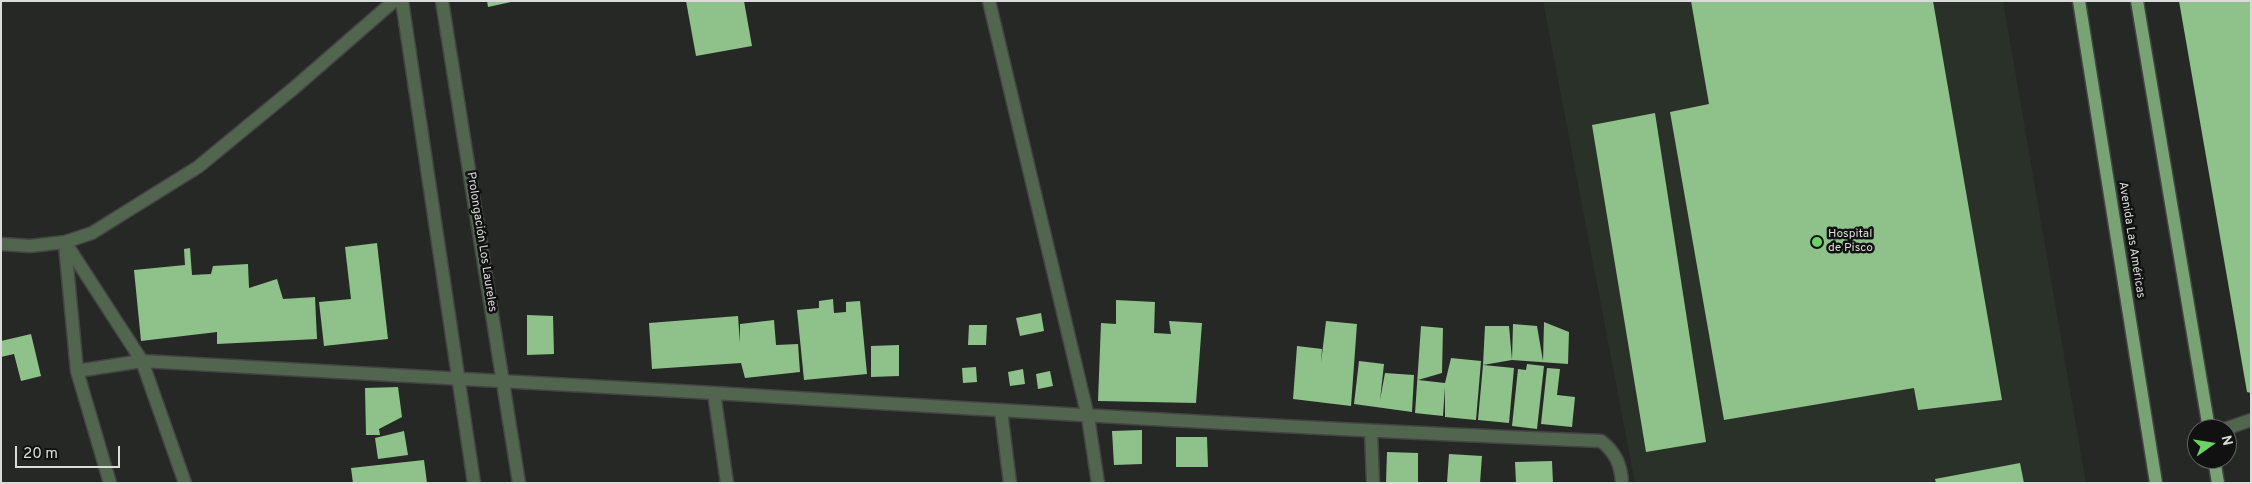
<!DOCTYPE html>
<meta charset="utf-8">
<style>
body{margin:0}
#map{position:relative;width:2252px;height:484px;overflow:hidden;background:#262826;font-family:Overpass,sans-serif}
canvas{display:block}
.frame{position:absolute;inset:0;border:2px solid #dadcda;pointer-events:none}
.north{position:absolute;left:2187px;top:419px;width:50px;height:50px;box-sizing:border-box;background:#101110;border:1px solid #616261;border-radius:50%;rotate:77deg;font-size:14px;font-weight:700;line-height:20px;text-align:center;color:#dadcda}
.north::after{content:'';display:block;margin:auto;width:18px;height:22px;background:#6ad363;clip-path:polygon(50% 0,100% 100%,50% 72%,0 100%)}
.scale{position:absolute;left:15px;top:446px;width:105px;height:22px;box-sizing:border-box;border:2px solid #dadcda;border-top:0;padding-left:6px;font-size:15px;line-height:18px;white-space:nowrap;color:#dadcda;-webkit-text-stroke:4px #101110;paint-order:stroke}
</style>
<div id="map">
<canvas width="2252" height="484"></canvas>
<div class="frame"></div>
<div class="north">N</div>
<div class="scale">20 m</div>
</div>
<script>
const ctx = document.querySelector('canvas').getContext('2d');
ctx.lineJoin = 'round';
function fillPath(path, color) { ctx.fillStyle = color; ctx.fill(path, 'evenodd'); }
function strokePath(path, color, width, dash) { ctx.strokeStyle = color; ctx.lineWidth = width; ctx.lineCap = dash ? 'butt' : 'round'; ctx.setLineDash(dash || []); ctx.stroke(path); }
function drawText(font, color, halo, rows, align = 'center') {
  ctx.font = font + ' Overpass,sans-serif'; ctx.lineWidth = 5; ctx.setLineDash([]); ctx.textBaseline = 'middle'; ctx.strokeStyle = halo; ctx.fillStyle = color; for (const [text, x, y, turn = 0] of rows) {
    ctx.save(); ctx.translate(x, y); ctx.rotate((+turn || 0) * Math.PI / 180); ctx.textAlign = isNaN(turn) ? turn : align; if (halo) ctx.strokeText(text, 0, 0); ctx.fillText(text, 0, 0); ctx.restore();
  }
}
fillPath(new Path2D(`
 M1543,1h460l83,482h-451z`), '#2a3129');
fillPath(new Path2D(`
 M487,1h24v1l-23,5z
 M686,1h58l8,45 -56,10z
 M1691,1h242l69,399 -84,10 -4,-22 -190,32 -54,-308 39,-8z
 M2179,1h72v392l-4,-1z
 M1655,113l51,329 -60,10 -54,-327z
 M377,243l11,96 -64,7 -5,-44 32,-3 -6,-52z
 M190,248l2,27 19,-1 2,-8 35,-2 1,24 28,-9 6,20 32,-2 2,42 -100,5v-12l-76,9 -7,-71 51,-5 -1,-16z
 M833,299l1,14 12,-1v-10l14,-1 7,73 -63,6 -7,-70 22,-2v-7z
 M1116,300l39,2 -1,31 17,1 -2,-13 33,2 -6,80 -98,-2 3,-78 15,1z
 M1041,313l3,18 -24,5 -4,-18z
 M527,315l26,1 1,38 -27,1z
 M738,316l2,27v-19l34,-4 2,25 22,-1 2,28 -55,6 -4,-15 -89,6 -3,-46z
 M1326,321l31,3 -6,82 -58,-7 4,-53 25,3 -1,14z
 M1544,322l25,10 -1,32 -56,-4 1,-36 24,2 6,35z
 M969,325h18l-1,20h-18z
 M1421,326l22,2 -1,45 -24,7 27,3 6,-25 30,3 -5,59 -31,-3v-30l-2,29 -28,-3z
 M1485,326h24l3,34 -29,5z
 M31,334l10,42 -20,5 -7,-27 -13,3v-16z
 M899,345v31l-28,1v-31z
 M1359,361l25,3 -4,36 5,-27 29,2 -2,37 -58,-8z
 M1527,364l17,2 -7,63 -25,-3 6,-57 8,1z
 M1483,365l31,3 -5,55 -31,-3z
 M976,367l1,15 -14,1 -1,-15z
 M1547,368l13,1 -3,26 18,2 -3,30 -31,-3z
 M1023,369l2,15 -15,2 -2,-14z
 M1050,371l3,15 -15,3 -2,-15z
 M398,387l4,30 -23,12 1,6h-14l-1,-47z
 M1142,430v34l-28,1 -2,-34z
 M404,431l4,24 -30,4 -3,-21z
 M1176,437h31l1,30h-32z
 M1387,452l31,1v30h-32z
 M1449,454l33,2 -2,27h-33z
 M424,460l3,23h-74l-2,-15z
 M1552,461l1,22h-37l-1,-21z
 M2020,463l4,20h-88l-1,-4z`), '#8fc18a');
const minor = new Path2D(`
 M402,1l72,482
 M442,1l77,482
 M989,1l99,416 10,66
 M65,242l77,119 43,122
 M1,244l29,2 35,-4 27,-9 106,-66 96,-79 100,-87
 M65,245l12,126 33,112
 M77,371l65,-10c190,11 381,20 572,32 295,18 591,36 887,48 14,11 20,23 21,42
 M714,393l13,90
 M1001,411l9,72
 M2225,429l26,-9
 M1371,432l2,51`);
const major = new Path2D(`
 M2079,1l77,482
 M2137,1l72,428
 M2214,459l4,24`);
strokePath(minor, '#434543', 15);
strokePath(major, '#434543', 15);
strokePath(minor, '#51654f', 12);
strokePath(major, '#79a275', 12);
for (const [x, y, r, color] of [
 [1817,242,6,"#6ad363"]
]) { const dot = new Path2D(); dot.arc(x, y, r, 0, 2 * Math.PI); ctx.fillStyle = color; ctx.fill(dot); strokePath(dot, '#101110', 2); }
drawText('12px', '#dadcda', '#101110', [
 ["Hospital",1828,235],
 ["de Pisco",1828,249]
], 'left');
drawText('12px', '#dadcda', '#101110', [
 ["Avenida Las Américas",2131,240,81],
 ["Prolongación Los Laureles",481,242,81]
]);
</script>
